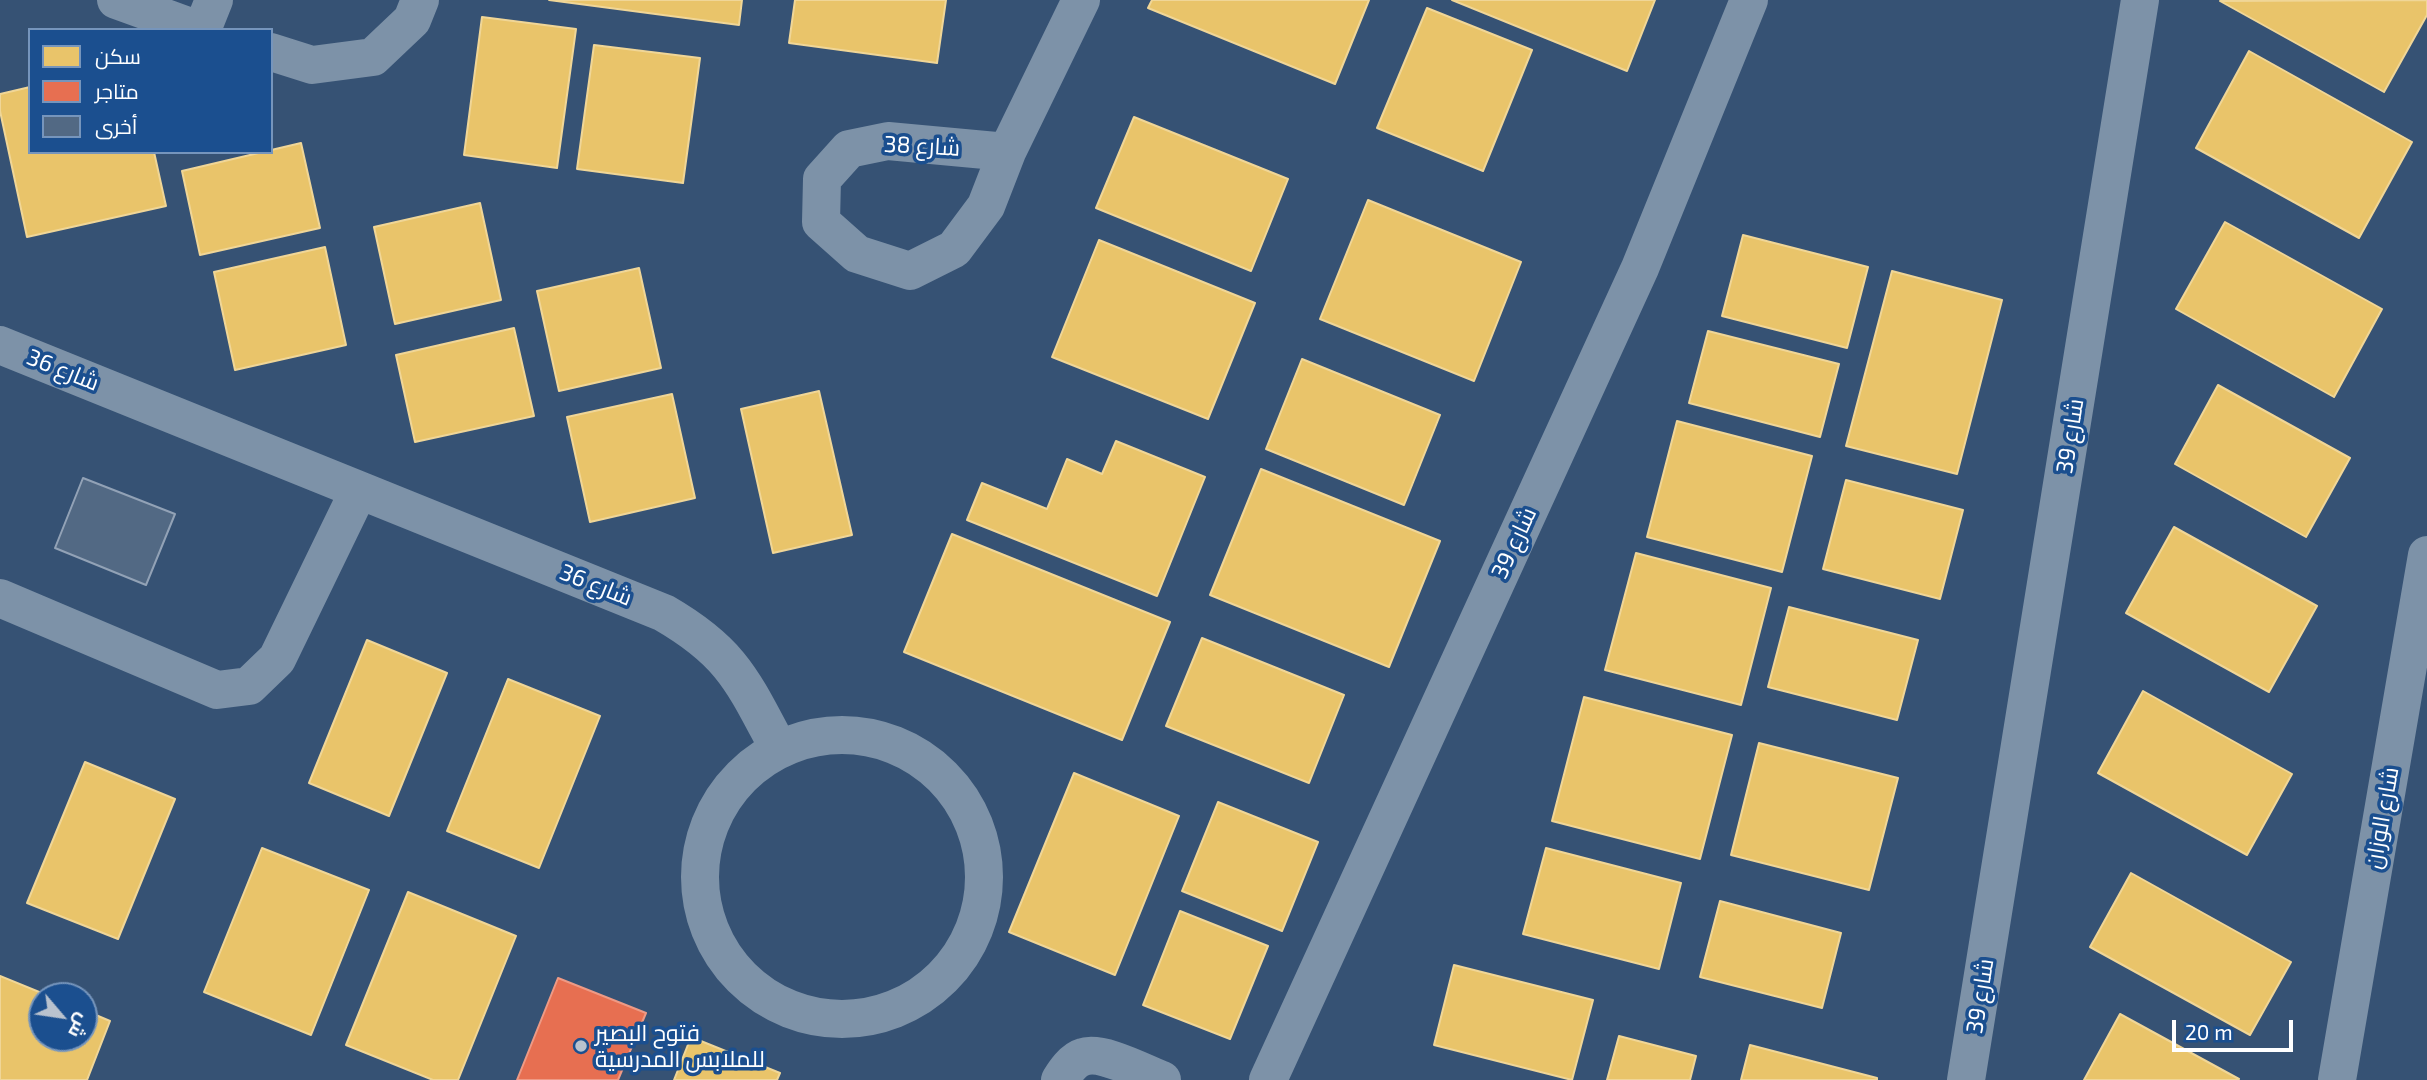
<!DOCTYPE html>
<meta charset="utf-8">
<style>
body{margin:0}
#map{position:relative;width:2427px;height:1080px;overflow:hidden;background:#365274;font-family:"Exo 2",Cairo,sans-serif}
canvas{display:block}
.legend{position:absolute;left:28px;top:28px;width:245px;height:126px;box-sizing:border-box;background:#1b4f8f;border:2px solid #7695bc;margin:0;padding:9px 12px;list-style:none;font-size:21px;color:#fff}
.legend li{display:flex;align-items:center;gap:14px;height:35px}
.legend b{width:35px;border:2px solid #7695bc}
.north{position:absolute;left:28px;top:982px;width:70px;height:70px;box-sizing:border-box;background:#1b4f8f;border:2px solid #7695bc;border-radius:50%;rotate:119deg;font-size:19px;font-weight:700;line-height:28px;text-align:center;color:#fff}
.north::after{content:'';display:block;margin:auto;width:24px;height:32px;background:#b9c2ce;clip-path:polygon(50% 0,100% 100%,50% 72%,0 100%)}
.scale{position:absolute;left:2172px;top:1020px;width:121px;height:32px;box-sizing:border-box;border:4px solid #fff;border-top:0;padding-left:9px;font-size:21px;line-height:24px;white-space:nowrap;color:#fff;-webkit-text-stroke:5px #1b4f8f;paint-order:stroke}
</style>
<div id="map">
<canvas width="2427" height="1080"></canvas>
<ul class="legend">
<li><b style="height:19px;background:#e9c46a"></b>سكن</li>
<li><b style="height:19px;background:#e76f51"></b>متاجر</li>
<li><b style="height:19px;background:#526984"></b>أخرى</li>
</ul>
<div class="north">ش</div>
<div class="scale">20 m</div>
</div>
<script>
const ctx = document.querySelector('canvas').getContext('2d');
ctx.lineJoin = 'round';
function fillPath(path, color) { ctx.fillStyle = color; ctx.fill(path, 'evenodd'); }
function strokePath(path, color, width, dash) { ctx.strokeStyle = color; ctx.lineWidth = width; ctx.lineCap = dash ? 'butt' : 'round'; ctx.setLineDash(dash || []); ctx.stroke(path); }
function drawText(font, color, halo, rows, align = 'center') {
  ctx.font = font + ' "Exo 2",Cairo,sans-serif'; ctx.lineWidth = 7; ctx.setLineDash([]); ctx.textBaseline = 'middle'; ctx.strokeStyle = halo; ctx.fillStyle = color; for (const [text, x, y, turn = 0] of rows) {
    ctx.save(); ctx.translate(x, y); ctx.rotate((+turn || 0) * Math.PI / 180); ctx.textAlign = isNaN(turn) ? turn : align; if (halo) ctx.strokeText(text, 0, 0); ctx.fillText(text, 0, 0); ctx.restore();
  }
}
const homes = new Path2D(`
 M549,0h193l-3,25z
 M795,0h151l-9,63 -148,-20z
 M1152,0h217l-34,84 -187,-76z
 M1452,0h203l-28,71z
 M2427,0v15l-43,77 -164,-91z
 M1427,8l105,42 -49,121 -106,-43z
 M482,17l94,12 -19,139 -93,-13z
 M594,45l106,13 -17,125 -106,-14z
 M2249,51l163,91 -53,96 -163,-90z
 M30,87v65h124l12,54 -139,31 -27,-126v-17z
 M1134,117l154,62 -37,92 -155,-63z
 M301,143l19,85 -120,27 -18,-84z
 M1368,200l153,62 -47,119 -154,-62z
 M480,203l21,97 -106,24 -21,-97z
 M2225,222l157,87 -48,88 -158,-88z
 M1743,235l125,32 -21,81 -125,-32z
 M1099,240l156,63 -47,116 -156,-62z
 M325,247l21,98 -111,25 -21,-98z
 M639,268l22,100 -102,23 -22,-100z
 M1892,271l110,29 -45,174 -111,-28z
 M514,328l20,88 -119,26 -19,-87z
 M1708,331l131,33 -19,73 -131,-34z
 M1302,359l138,56 -36,90 -138,-56z
 M2218,385l132,73 -44,79 -131,-73z
 M819,391l33,144 -79,18 -32,-144z
 M672,394l23,104 -105,24 -23,-105z
 M1677,421l135,35 -30,116 -135,-35z
 M1116,441l89,36 -48,119 -190,-76 15,-37 65,26 20,-50 35,15z
 M1261,469l179,72 -51,126 -179,-72z
 M1846,480l117,30 -23,89 -117,-30z
 M2174,527l143,79 -48,86 -143,-79z
 M952,534l218,88 -48,118 -218,-88z
 M1636,553l135,35 -30,117 -136,-35z
 M1789,607l129,33 -21,80 -129,-33z
 M1202,638l142,57 -35,88 -143,-57z
 M367,640l80,33 -58,143 -80,-33z
 M508,679l92,37 -61,152 -92,-37z
 M2143,691l149,83 -45,81 -149,-82z
 M1584,697l148,38 -32,124 -148,-38z
 M1759,743l139,35 -29,112 -138,-35z
 M85,762l90,37 -57,140 -91,-36z
 M1074,773l105,43 -64,159 -106,-43z
 M1218,802l100,40 -36,89 -100,-40z
 M262,848l107,42 -58,145 -107,-43z
 M1546,848l135,35 -22,86 -136,-35z
 M2131,873l160,89 -41,73 -160,-88z
 M408,892l108,44 -58,144h-25l-87,-35z
 M1720,901l121,32 -19,75 -122,-31z
 M1180,911l88,35 -38,93 -87,-34z
 M1454,965l139,35 -21,80 -138,-35z
 M0,976l49,20h-7v42h42v-28l26,11 -23,59h-87z
 M2120,1014l119,65 -1,1h-154z
 M1619,1036l77,20 -6,24h-83z
 M691,1037l89,36 -3,7h-103z
 M1750,1045l127,33v2h-136z`);
fillPath(homes, '#e9c46a');
strokePath(homes, '#f0d697', 2);
const shops = new Path2D(`
 M558,978l88,35 -28,67h-101z`);
fillPath(shops, '#e76f51');
strokePath(shops, '#ee9a85', 2);
const building = new Path2D(`
 M83,478l92,36 -29,71 -91,-37z`);
fillPath(building, '#526984');
strokePath(building, '#92a2b6', 2);
strokePath(new Path2D(`
 M116,0l83,30
 M202,30l12,-30
 M271,52l41,13 61,-8 39,-37 8,-20
 M1007,152l-119,-11 -39,8 -27,30 -1,43 36,32 53,17 44,-22 32,-43 21,-54 74,-152
 M0,345l664,268c69,40 79,69 115,136
 M0,598l217,92 32,-4 28,-27 82,-169
 M700 877a142 142 0 1 1 284 0a142 142 0 1 1-284 0Z
 M1060,1080c5,-8 13,-20 23,-23 18,-7 61,16 79,23
 M1268,1080l372,-812 109,-268
 M1966,1080l174,-1080
 M2337,1080l90,-525`), '#7d92a8', 38);
for (const [x, y, r, color] of [
 [581,1046,7,"#b9c2ce"]
]) { const dot = new Path2D(); dot.arc(x, y, r, 0, 2 * Math.PI); ctx.fillStyle = color; ctx.fill(dot); strokePath(dot, '#1b4f8f', 2.5); }
drawText('23px', '#fff', '#1b4f8f', [
 ["شارع 38",922,146,3],
 ["شارع 36",63,370,22],
 ["شارع 39",2070,436,-81],
 ["شارع 39",1514,543,-65],
 ["شارع 36",596,585,22],
 ["شارع الوزان",2382,818,-80],
 ["شارع 39",1980,996,-81]
]);
drawText('23px', '#fff', '#1b4f8f', [
 ["فتوح البصير",595,1033],
 ["للملابس المدرسية",595,1059]
], 'left');
</script>
